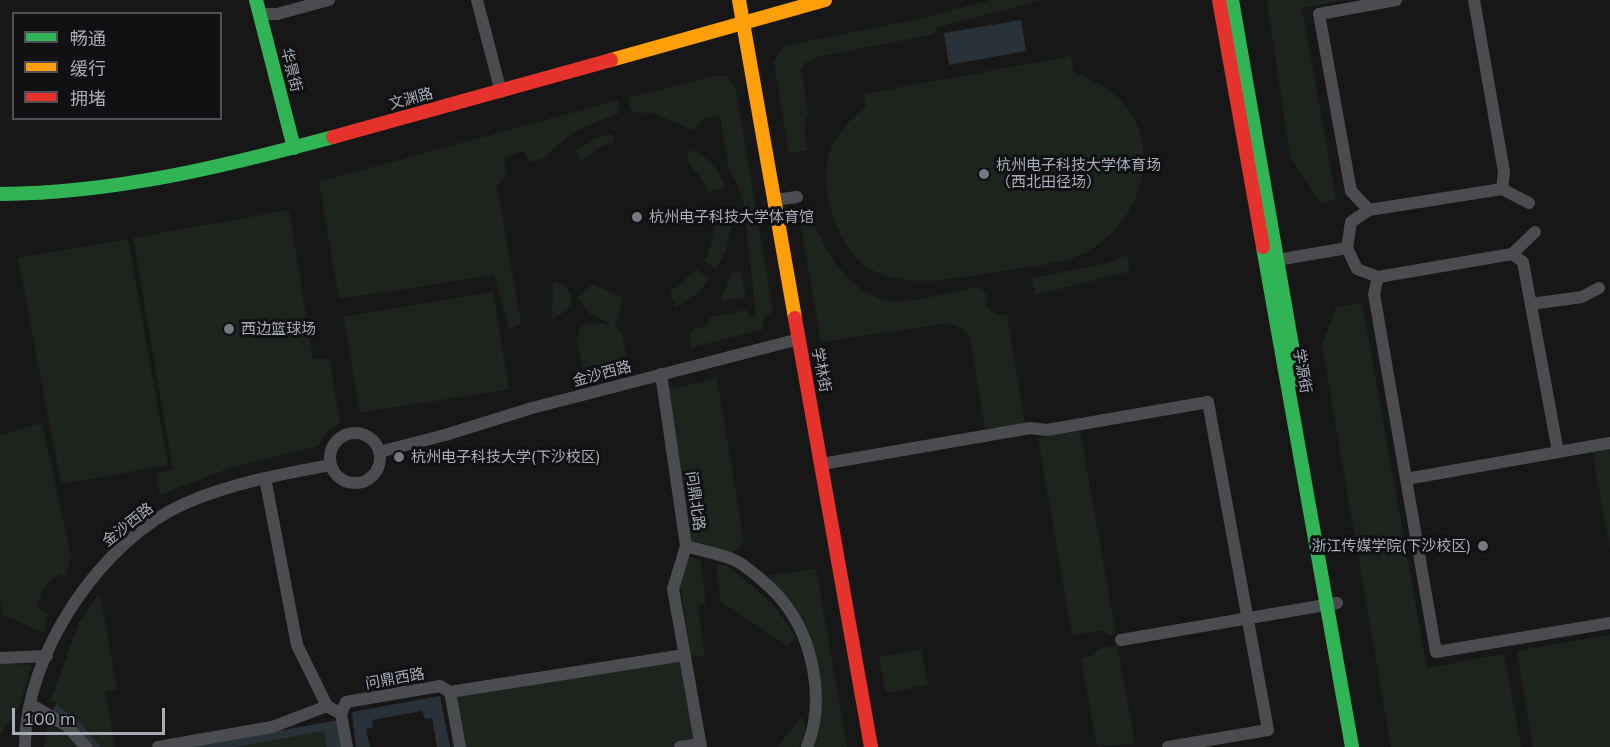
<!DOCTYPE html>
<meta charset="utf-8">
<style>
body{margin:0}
#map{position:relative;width:1610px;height:747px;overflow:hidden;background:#171717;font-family:Mulish,"Noto Sans SC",sans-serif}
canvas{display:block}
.legend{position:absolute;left:12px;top:12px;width:210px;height:108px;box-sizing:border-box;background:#111113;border:2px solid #4d4f55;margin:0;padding:8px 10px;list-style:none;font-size:18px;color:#a8adb8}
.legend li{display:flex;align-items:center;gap:12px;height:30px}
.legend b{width:30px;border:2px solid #4d4f55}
.scale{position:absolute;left:12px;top:708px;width:153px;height:27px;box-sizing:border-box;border:3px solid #a8adb8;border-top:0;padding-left:8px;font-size:18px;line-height:21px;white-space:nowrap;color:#a8adb8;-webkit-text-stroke:4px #111113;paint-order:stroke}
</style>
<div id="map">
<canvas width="1610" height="747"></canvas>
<ul class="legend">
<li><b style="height:8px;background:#30b455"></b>畅通</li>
<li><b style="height:8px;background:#ff9f0a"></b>缓行</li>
<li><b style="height:8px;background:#e5322d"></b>拥堵</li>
</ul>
<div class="scale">100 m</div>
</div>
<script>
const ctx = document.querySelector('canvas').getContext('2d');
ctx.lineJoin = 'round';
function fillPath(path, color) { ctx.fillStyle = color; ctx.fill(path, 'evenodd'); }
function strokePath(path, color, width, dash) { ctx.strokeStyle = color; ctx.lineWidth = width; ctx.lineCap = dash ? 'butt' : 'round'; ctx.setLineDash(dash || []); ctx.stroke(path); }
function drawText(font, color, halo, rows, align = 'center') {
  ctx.font = font + ' Mulish,"Noto Sans SC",sans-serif'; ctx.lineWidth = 6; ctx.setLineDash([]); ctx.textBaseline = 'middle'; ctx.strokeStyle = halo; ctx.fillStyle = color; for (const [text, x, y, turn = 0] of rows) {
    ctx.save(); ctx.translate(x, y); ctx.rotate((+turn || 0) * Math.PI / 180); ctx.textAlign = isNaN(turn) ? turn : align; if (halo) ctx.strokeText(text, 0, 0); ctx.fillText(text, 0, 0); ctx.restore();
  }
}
fillPath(new Path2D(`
 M990,0h53l-105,27 -4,7 -117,23 -12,6 -4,6 7,44 -4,15 4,22 -19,3 -15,-91 10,-16 143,-29z
 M1267,0h79l-44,8 34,191 -15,5 -31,-47z
 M1071,56l2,15c13,7 28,13 40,22 53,45 32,125 -23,157 -26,15 -60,16 -88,21 -77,12 -148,30 -172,-66 -11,-45 1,-70 36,-99l-2,-12z
 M714,76h13l9,14 37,222 -10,5v12l-72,19 -2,-12 5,-8h9l5,-4v-7l39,-7 3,8 6,-2 -12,-111 -5,-18 -10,-18 -9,-53 -16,3 -11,11 -39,-16 -23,-3 -3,-13z
 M618,100l1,13 -35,14 -15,8 -25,23 -15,4 -5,-11 -20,7 2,16 -9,12 24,138 -12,5 -15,-54 -155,24 -20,-117z
 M609,134l4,1v7l-12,4 -20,15 -5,-10 17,-12z
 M689,150c18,5 31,20 36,38l-18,4 -2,-8 -18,-24z
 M289,210l24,149 16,-1 11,65 -13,9 -9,14 -88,22 -70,27 -4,-22 17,-3 -40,-232z
 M810,212c13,40 46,93 93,89 26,-2 52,-11 77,-14l8,8 -3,12 14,8h8l18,108 -40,6 -15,-91 -7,-9 -15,-6 -127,19 -22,-128z
 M732,224l-6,26 -10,19 -13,-9 5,-5 7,-29z
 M128,239l40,226 -107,19 -43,-226z
 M1127,254l3,17 -95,24 -3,-17 76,-15z
 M697,269l12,10 -11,14 -22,14 -6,-15z
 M741,271l5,26 -25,4 11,-29z
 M553,282c17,2 17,8 19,24l-20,14z
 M593,284l30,14 -8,28 7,9 6,28 -43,13 -8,-35 3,-15 11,-3 20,1 -21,-10 -13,-16z
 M493,292l16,97 -149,24 -16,-96z
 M1362,303l65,365 77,-14 17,93h-130l-69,-402 14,-38z
 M717,378l27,165 -17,15 -41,-12 -22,-155z
 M42,423l29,134 -6,21 -5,-4c-14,7 -19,17 -22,33l10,7 -4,19 -41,-18 -3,-14v-166z
 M1080,431l36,203 -7,2 -8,-6 -29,5 -34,-197z
 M1610,443v105l-19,-102z
 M687,556l13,3 6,44 -9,3 8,49 -14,2 -11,-75z
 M724,564c35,27 48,35 72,73l-9,9 -66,-44 -5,-37z
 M816,569l31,178h-34l2,-88 -50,-83z
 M98,595l3,4 16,90 -12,3 10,55h-14l-22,-25 -28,-22 28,-78z
 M1610,635v112h-77l-16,-96z
 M1117,645l18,98 -38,4 -16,-89 10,-2 8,-7z
 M921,649l7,36 -42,8 -7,-36z
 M684,655l16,89 -20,3h-220l-10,-55z
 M3,663l29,2 -14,45 -18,25v-70z
 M802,717c6,10 2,20 -3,30h-22z
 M48,723l14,6 17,18h-35z
 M324,731l3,16h-90z`), '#1d241e');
fillPath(new Path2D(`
 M1021,20l5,31 -77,14 -5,-32z
 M440,696l10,51h-13l-5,-29 -7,1 -3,-8 -50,9 1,7 -7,2 4,18h-14l-4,-35z
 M56,704l23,18 22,25h-9l-39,-35z
 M339,720l4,27h-16l-3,-16 -88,16h-48z`), '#2a3239');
strokePath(new Path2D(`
 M477,0l24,92
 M1474,0l30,172 -2,17
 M260,14h17l52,-14
 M774,200l23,-3
 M1529,203l-27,-14 -133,21 -18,12 -4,26 10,21 21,8 134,-23 23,-22
 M1369,210l-18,-19 -32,-177 77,-14
 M1512,254l11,8 35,190
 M1277,260l70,-12
 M1378,277l-4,17 62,358 174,-29
 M1531,304l51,-7 17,-9
 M661,374l25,172c18,6 41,8 57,19 12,9 28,22 38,34 32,38 45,101 26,148
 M330 458a25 25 0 1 1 50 0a25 25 0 1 1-50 0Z
 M379,452l66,-17 87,-27 267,-69
 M822,464l208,-36 17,2 161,-28 60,328 -100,17
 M265,478l32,167 30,61
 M1406,479l204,-36
 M686,546l-13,43 28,158
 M1121,640l216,-37
 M0,658l47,-2
 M450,692l10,55
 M30,704l37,22 19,21
 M341,714l6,33
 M25,747c-1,-92 77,-208 161,-244 46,-20 96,-29 145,-38
 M158,747l114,-20 55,-21 14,8 5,-12 94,-16 10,6 234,-37
 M680,747l20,-3`), '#4b4c50', 12);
strokePath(new Path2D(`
 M256,0l38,148
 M1232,0l66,380
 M0,194c115,-1 222,-27 333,-57
 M1263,247l89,500`), '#30b455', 14);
strokePath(new Path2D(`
 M739,0l56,318
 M611,60l214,-60`), '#ff9f0a', 14);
strokePath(new Path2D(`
 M1219,0l44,247
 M333,137l278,-77
 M795,318l76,429`), '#e5322d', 14);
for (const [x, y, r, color] of [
 [984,174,6,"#757880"],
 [637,217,6,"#757880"],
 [229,329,6,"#757880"],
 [399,457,6,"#757880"],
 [1483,546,6,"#757880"]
]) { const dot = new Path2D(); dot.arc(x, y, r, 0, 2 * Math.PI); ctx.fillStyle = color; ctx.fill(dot); strokePath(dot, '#111113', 2); }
drawText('15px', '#a8adb8', '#111113', [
 ["华景街",291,70,76],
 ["文渊路",411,99,-15],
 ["学林街",821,370,79],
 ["学源街",1302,371,80],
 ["金沙西路",602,374,-15],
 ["问鼎北路",695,501,82],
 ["金沙西路",128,525,-38],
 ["问鼎西路",395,679,-10]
]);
drawText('15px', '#a8adb8', '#111113', [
 ["杭州电子科技大学体育场",996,165],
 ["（西北田径场）",996,182],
 ["杭州电子科技大学体育馆",649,217],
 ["西边篮球场",241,329],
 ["杭州电子科技大学(下沙校区)",411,457],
 ["浙江传媒学院(下沙校区)",1471,546,"right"]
], 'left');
</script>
